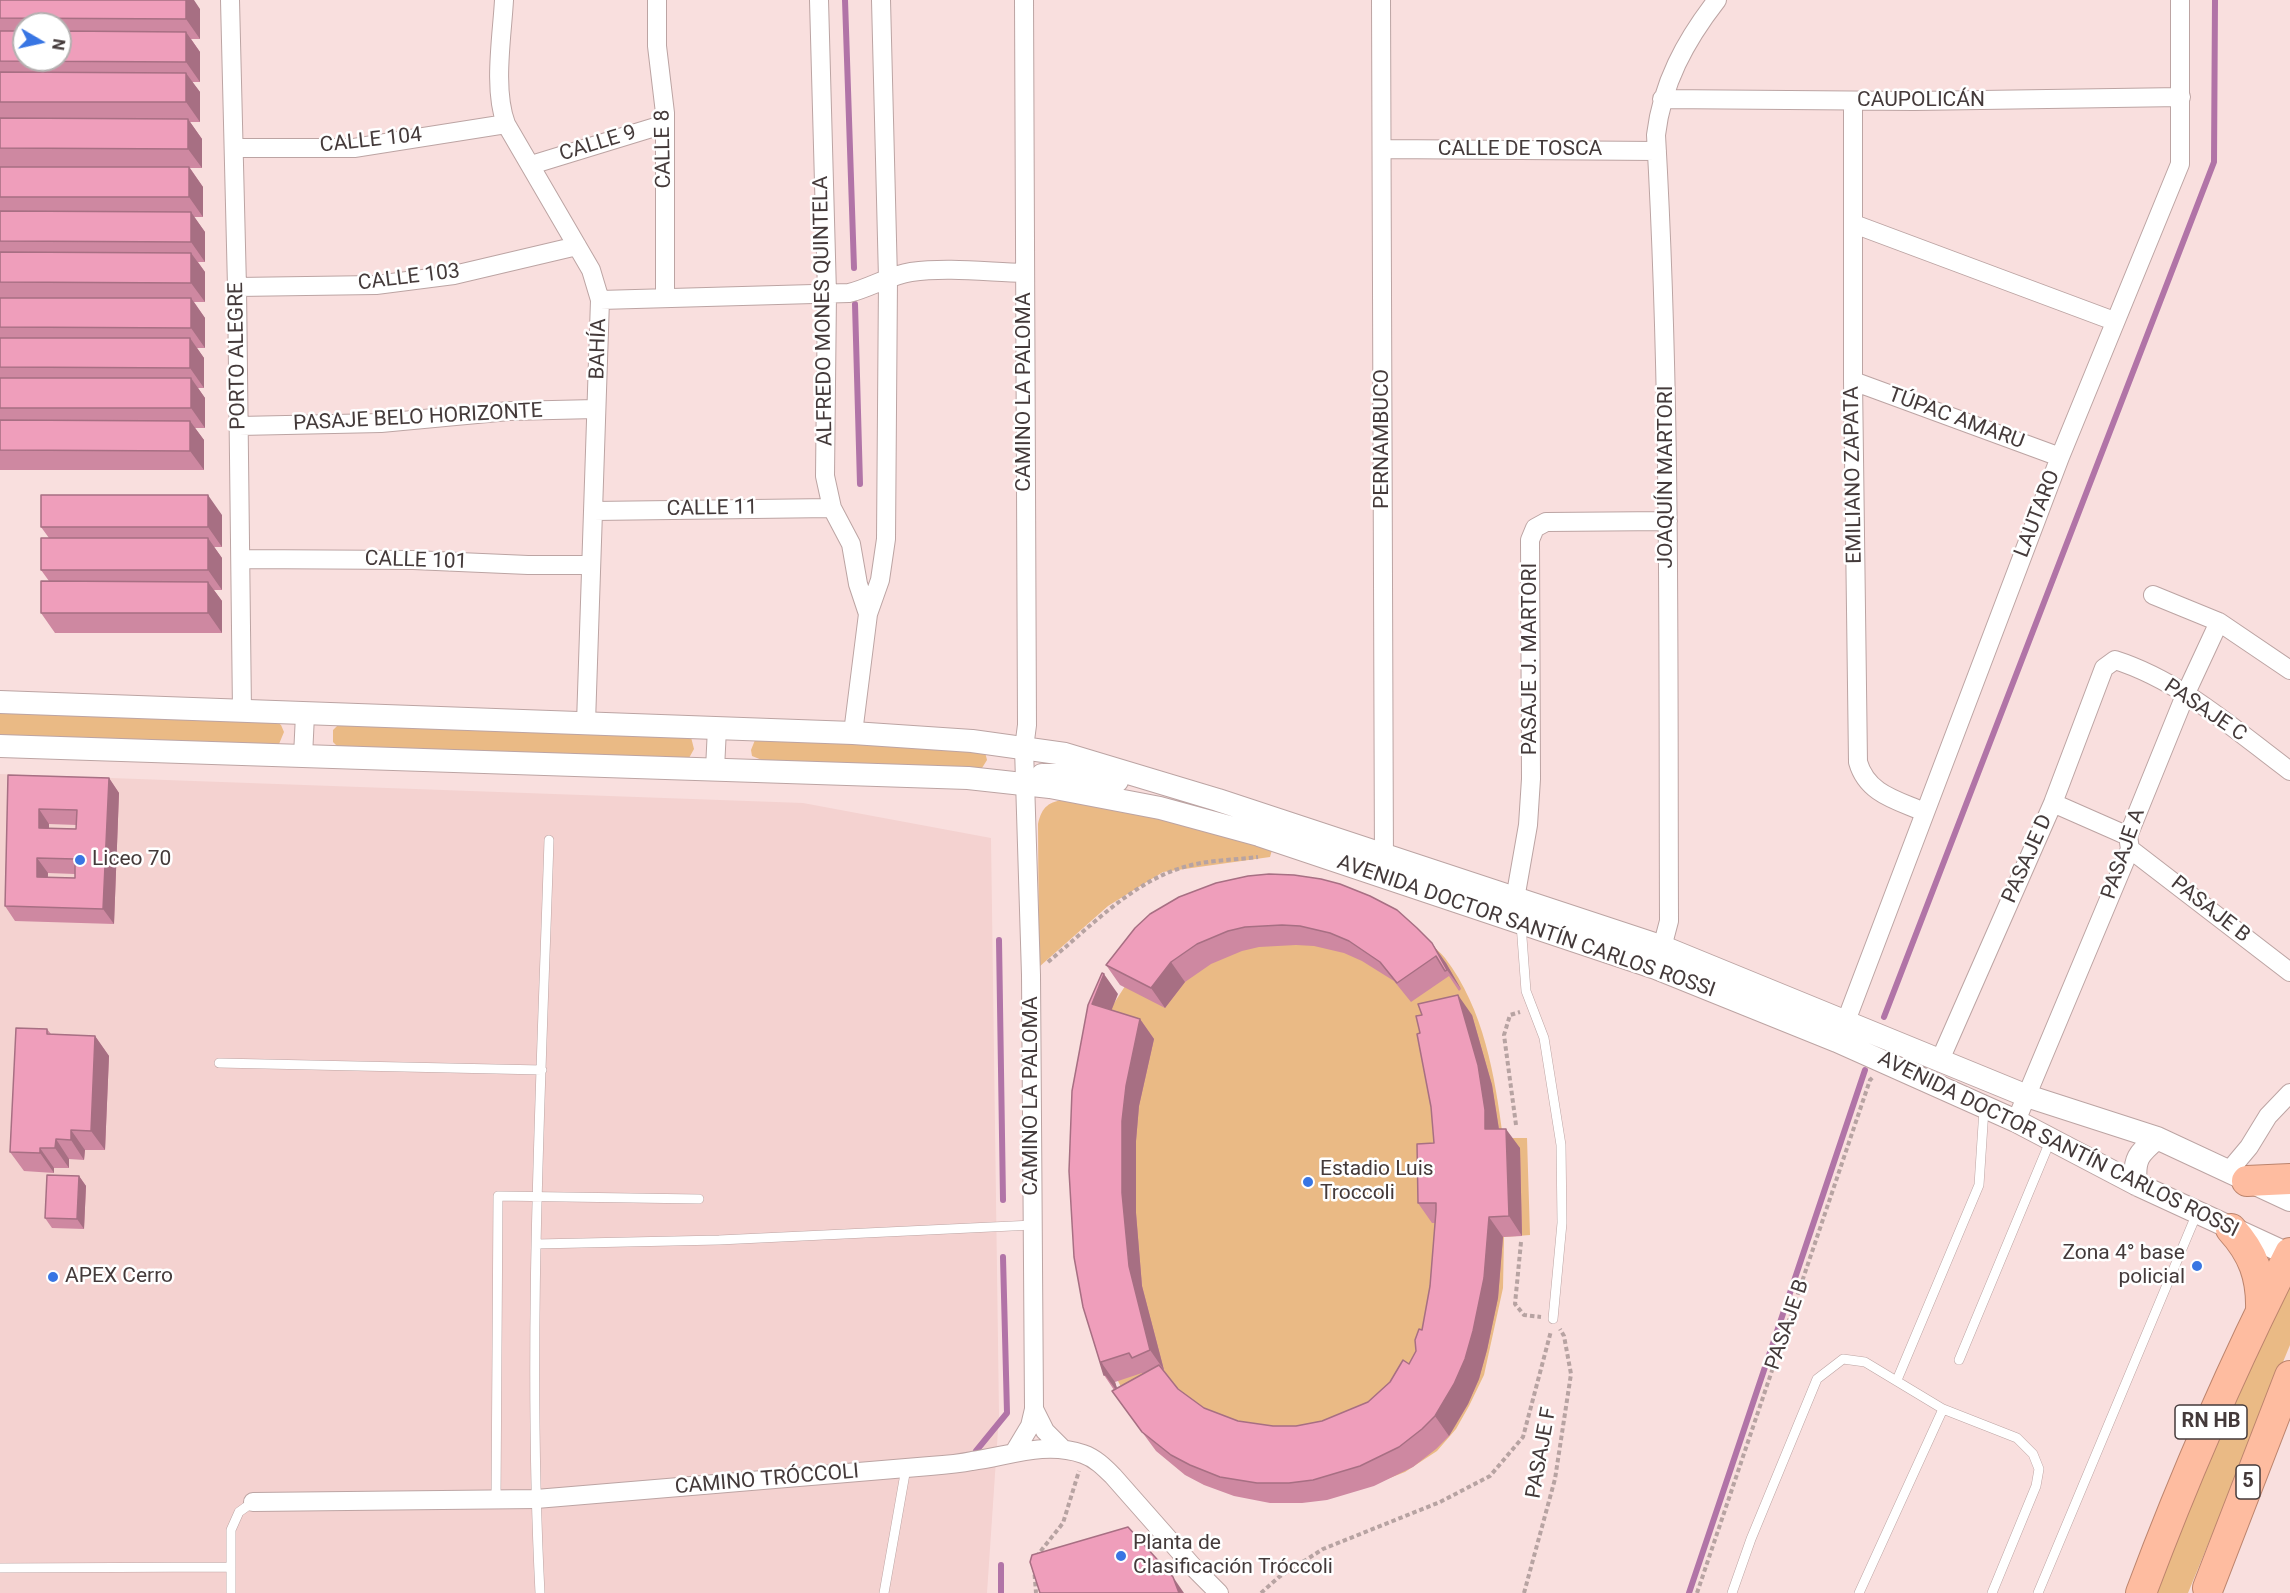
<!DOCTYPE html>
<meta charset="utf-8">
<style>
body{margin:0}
#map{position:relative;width:2290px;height:1593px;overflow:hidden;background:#f9dfde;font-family:Roboto,sans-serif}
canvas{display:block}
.north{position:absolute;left:12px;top:12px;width:60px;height:60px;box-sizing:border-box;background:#fff;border:2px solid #b4b0b0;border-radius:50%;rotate:99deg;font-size:16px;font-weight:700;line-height:24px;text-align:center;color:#443a3a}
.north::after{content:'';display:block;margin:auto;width:21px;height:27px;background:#3875e3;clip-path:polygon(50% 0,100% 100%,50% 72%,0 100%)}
</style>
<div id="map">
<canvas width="2290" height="1593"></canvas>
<div class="north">N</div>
</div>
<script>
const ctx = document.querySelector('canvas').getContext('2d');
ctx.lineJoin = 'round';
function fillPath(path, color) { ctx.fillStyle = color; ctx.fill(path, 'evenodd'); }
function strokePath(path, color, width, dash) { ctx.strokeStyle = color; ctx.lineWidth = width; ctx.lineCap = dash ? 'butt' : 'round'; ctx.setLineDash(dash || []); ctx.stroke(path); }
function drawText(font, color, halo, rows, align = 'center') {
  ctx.font = font + ' Roboto,sans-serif'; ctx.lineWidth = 5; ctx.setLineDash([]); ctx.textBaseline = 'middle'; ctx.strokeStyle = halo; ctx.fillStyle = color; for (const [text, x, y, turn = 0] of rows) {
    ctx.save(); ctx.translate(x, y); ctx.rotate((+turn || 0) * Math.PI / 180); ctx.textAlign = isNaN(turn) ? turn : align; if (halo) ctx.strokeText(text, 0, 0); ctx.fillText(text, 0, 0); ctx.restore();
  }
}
fillPath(new Path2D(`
 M0,774l803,29 188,35 8,577 -12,178h-987z`), '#f4d2d0');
fillPath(new Path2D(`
 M0,712l277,10 4,3 3,7 -5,12 -7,1 -272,-10z
 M339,724l352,13 3,12 -5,9 -347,-11 -5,-1 -4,-4v-12z
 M759,738l226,14 2,8 -5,8 -6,2 -214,-10 -10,-4 -1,-6 4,-10z
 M1066,799l97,18 109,33 -2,7 -107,15 -55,34 -69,61 -1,-143c4,-18 11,-22 28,-25z
 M1413,930c10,9 24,18 32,28 39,51 50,118 58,180h24l3,97 -26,2 -1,51 -19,87 -15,31 -13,23 -19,22 -32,21 -28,11 -240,-64 -20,-40 -6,-371 34,-53z
 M2290,1277v68l-102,248h-33l63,-160z`), '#eaba85');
strokePath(new Path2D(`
 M845,0l9,268
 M855,304l5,180
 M999,940l4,260
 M1884,1017l330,-855 1,-162
 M976,1451l31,-38 -4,-156
 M1001,1565v28
 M1689,1593l176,-523`), '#b174a7', 6);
const service = new Path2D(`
 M1521,924l5,67 18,47 17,107 1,78 -9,96
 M219,1063l323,7
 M537,1244l182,-4 314,-15
 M1959,1360l92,-221
 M1897,1380l82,-195 5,-76
 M496,1500l2,-304 201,3
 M0,1568l231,-1
 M231,1593v-63l8,-18 14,-10
 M540,1593c-13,-251 1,-503 9,-753
 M884,1593l22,-125
 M1732,1593l19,-54 66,-160 26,-20 22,3 78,47 74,29 16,16 6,15 -3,17 -44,107
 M1859,1593l84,-184
 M2038,1593l159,-380`);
const minor = new Path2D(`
 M230,0l7,287 5,425
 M504,0c-2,37 -11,89 2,124l85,146 9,30 -14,423
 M657,0v46l8,67v185
 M819,0l8,293 -2,183 7,32 19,36 7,40 10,30 -15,119
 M1381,0l3,867
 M1662,99l252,2 267,-4
 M1853,101v280l5,381c9,32 39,38 66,50
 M234,148h120l152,-24
 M1383,149l274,2
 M531,165l134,-41
 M1854,224l260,97
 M237,287l139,-2 78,-10 123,-29
 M600,300l249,-7c21,-5 41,-18 62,-21 37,-5 76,0 113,1
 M1853,381l207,76
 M239,426l142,-3 128,-12 87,-2
 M593,511l239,-3
 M241,559l172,1 115,5h62
 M2153,595l66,27 71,48
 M868,614l12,-34 6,-41 2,-260 -7,-279
 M303,756l2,-41
 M715,769l2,-41
 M2053,803l75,33
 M2130,849l160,123
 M1518,910l-3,-11 13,-74 3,-46 -1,-239 5,-12 11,-6 122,-1
 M1659,959l10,-38c-1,-262 2,-524 -13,-786 6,-51 29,-94 61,-135
 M1846,1021l214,-564 120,-293v-164
 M1940,1060l113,-257 51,-135 11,-8c66,21 120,70 175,111
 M2016,1121l114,-272 -2,-13 58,-143 33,-71
 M2228,1172l21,-25 19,-31 22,-23
 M1034,1409l11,22 18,18
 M1015,1451l15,-25 4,-17 -3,-434 -7,-227 3,-23 -3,-725
 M253,1502l283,-3 394,-33c14,-1 28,-2 42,-5 37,-5 73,-20 111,-7 12,4 21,13 30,22l82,93 24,24`);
const tertiary = new Path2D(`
 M0,702l853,31 119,8 93,13 153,46 445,147 364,149 130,42 133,62
 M0,746l968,32 82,9 110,21 99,27 397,133 181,73 179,80 120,63 154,71
 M1042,775h32l43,6
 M2136,1184c-3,-25 3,-31 21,-46`);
const trunk = new Path2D(`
 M2247,1181l43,-2
 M2231,1229c22,24 31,48 30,81
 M2208,1588l82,-212
 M2141,1593c43,-115 93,-230 149,-340`);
strokePath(service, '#bca4a3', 10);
strokePath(minor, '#bca4a3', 20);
strokePath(tertiary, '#bca4a3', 24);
strokePath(trunk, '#bc846d', 32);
strokePath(new Path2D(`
 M1048,962c41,-34 84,-80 136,-95 23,-7 50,-7 74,-10
 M1516,1125l-12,-90 6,-20 10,-3
 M1521,1242l-6,62 9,11 17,2
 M1036,1557l27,-34 16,-52
 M1034,1567l2,26
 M1261,1593l18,-16 44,-28 117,-47 50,-26 33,-39 28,-106
 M1524,1593l31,-114 16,-105 -7,-38 -4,-7
 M1697,1593l173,-513 3,-3`), '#b7a3a2', 4, [4.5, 3]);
strokePath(service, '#fff', 9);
strokePath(minor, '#fff', 18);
strokePath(tertiary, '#fff', 22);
strokePath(trunk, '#febca0', 30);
fillPath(new Path2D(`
 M0,0l200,9v30h-9l9,13v30h-8l8,10v30h-10l12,17v29h-12l13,19v30h-9l11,15v30h-7l7,10v30h-11l11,16v30h-8l7,10v30h-6l7,10v30h-10l9,12v30h-204zM24,24h36v36h-36z
 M222,515v32h-8l8,11v32h-8l8,11v32h-167l-14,-20 8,-32 -8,-11 8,-32 -8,-11z
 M8,775l101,3 10,15 -5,131 -99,-3 -10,-15zM49,824l28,1 -1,4 -27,-1zM48,873l27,1v4l-27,-1z
 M1321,879l125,84 15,26 -2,2 -10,-15 -38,26 -17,-21 -32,-20 -18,-8 -30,-7 -18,-1 -37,2 -17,4 -31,13 -26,18 -20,26 -45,-23 -14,-20z
 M1118,994l-7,16 29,9 14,20 -15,67 -3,35v72l6,73 22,84h-1l15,19 26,19 34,13 35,5h23l26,-5 46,-19 41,-38 7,-13 6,-21 8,-44 5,-63h-3l-14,-20 16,-60 38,-128 20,70 7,44 21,19 2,88 -19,1 -5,61 -11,52 -8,29 -11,25 -19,32 -13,13 -23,18 -39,19 -47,14 -25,3h-32l-36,-7 -30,-11 -19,-10 -29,-24 -44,-60 2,-1 -10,-15 -21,-68 -11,-216zM1142,1373l1,1 -26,14 -2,-6z
 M47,1029l4,5 44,2 14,20 -4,94h-20l-1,10 -15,-1v9h-15v5l-30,-2 -14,-19z
 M79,1176l7,10 -2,43 -32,-1 -7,-10z`), '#ce88a1');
fillPath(new Path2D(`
 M186,0h8l6,9v30l-14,-20z
 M186,32l14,20v30l-14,-20z
 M186,73l14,19v30l-14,-20z
 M188,119l14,20v29l-14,-19z
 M189,167l14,20v30l-14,-20z
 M191,212l14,20v30l-14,-20z
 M191,253l14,19v30l-14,-19z
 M191,298l14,20v30l-14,-20z
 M190,338l14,20v30l-14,-20z
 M191,378l14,20v30l-14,-20z
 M190,421l14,19v30l-14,-19z
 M208,495l14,20v32l-14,-20z
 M208,538l14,20v32l-14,-20z
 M208,582l14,19v32l-14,-20z
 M109,778l10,15 -5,131 -11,-15z
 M39,809l10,15v19l-10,-15z
 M37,858l11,15 -1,19 -10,-15z
 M1432,943l14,20 15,26 -14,-19z
 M1171,962l14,20 -20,26 -14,-20z
 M1104,974l14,20 -12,30 -14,-20z
 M1458,995l14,20 20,70 7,45 -14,-1z
 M1140,1019l14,20 -15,67 -3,35v72l6,73 22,84 -14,-20 -21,-84 -7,-73v-72l4,-35z
 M95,1036l14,20 -4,94 -14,-19z
 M1506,1129l14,19 2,88 -13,-20z
 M71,1130l14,20 -1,10 -13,-20z
 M56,1139l13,20v9l-14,-20z
 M40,1148l14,20v5l-14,-20z
 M79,1176l7,10 -2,43 -7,-10z
 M1489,1217l14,20 -5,61 -11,52 -8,29 -11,25 -19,32 -14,-20z
 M1101,1362l14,20 4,12 -14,-19z
 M1173,1577l11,16h-5z`), '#a76f83');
const building = new Path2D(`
 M0,0h186v19l-186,-1z
 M0,31h24v29h36v-29l126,1v30l-186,-1z
 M0,72l186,1v29h-186z
 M0,118l188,1v30l-188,-1z
 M0,167h189v30h-189z
 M0,211l191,1v30l-191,-1z
 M0,252l191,1v30l-191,-1z
 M0,298h191v30l-191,-1z
 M0,338h190v30l-190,-1z
 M0,378h191v30h-191z
 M0,420l190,1v30l-190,-1z
 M41,495h167v32h-167z
 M41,538h167v32h-167z
 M41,581l167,1v31h-167z
 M8,775l101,3 -6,131 -98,-3zM39,809l38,1 -1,19 -37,-1zM37,858l38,1v19l-38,-1z
 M1269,874l25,1 27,4 19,5 30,12 27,14 20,18 15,15 15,27 -2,1 -9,-15 -39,27 -17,-21 -31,-21 -19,-8 -30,-7 -18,-1 -37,2 -17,4 -31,13 -26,18 -20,26 -45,-23 29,-37 15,-14 29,-17 37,-14 32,-7z
 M1102,973l2,1 -12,30 48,15 -14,67 -4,35v72l7,73 21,84 -18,8 -3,-5 -28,9 4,13h-1l-21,-68 -9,-50 -5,-86 3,-80 16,-86z
 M1458,995l20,70 7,45v19h21l3,87 -20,1 -5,61 -11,53 -8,28 -11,25 -19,32 -13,13 -23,18 -39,19 -47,14 -24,3h-32l-37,-6 -30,-12 -19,-10 -29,-23 -30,-41 47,-26 19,24 26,19 34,13 35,5h23l26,-5 46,-19 22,-20 13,-22 6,4 7,-13 -1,-11 4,-11 3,1 8,-44 6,-75v-8h-18l-1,-59 17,-1 -3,-36 -14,-73 3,-1 -4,-17 6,-1 -4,-11z
 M16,1028l31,1v5l48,2 -4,95 -20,-1v10l-15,-1 -1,9h-15v5l-30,-1z
 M47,1175l32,1 -2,43 -32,-1z
 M1128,1527l45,50 6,16h-139l-10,-31 2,-7z`);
fillPath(building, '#ef9ebb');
strokePath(building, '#a76f83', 1.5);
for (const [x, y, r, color] of [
 [80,860,6,"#3875e3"],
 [1308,1182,6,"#3875e3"],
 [2197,1266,6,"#3875e3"],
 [53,1277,6,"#3875e3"],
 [1121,1556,6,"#3875e3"]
]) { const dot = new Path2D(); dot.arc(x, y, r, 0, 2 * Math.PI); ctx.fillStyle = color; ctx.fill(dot); strokePath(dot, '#fff', 2); }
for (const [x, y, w] of [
 [2211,1422,72],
 [2248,1482,24]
]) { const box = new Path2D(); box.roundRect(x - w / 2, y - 17, w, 34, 4.5); ctx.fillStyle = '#fff'; ctx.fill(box); strokePath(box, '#443a3a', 1.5); }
drawText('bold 20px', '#443a3a', null, [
 ["RN HB",2211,1422],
 ["5",2248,1482]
]);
drawText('21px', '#443a3a', '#fff', [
 ["CAUPOLICÁN",1921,101],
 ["CALLE 104",371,141,-6],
 ["CALLE 9",598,144,-17],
 ["CALLE 8",664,149,-91],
 ["CALLE DE TOSCA",1520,150],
 ["CALLE 103",409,278,-7],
 ["ALFREDO MONES QUINTELA",824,311,-91],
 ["BAHÍA",599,349,-88],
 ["PORTO ALEGRE",238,356,-91],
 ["CAMINO LA PALOMA",1025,392,-90],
 ["PASAJE BELO HORIZONTE",418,418,-3],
 ["TÚPAC AMARU",1956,419,20],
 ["PERNAMBUCO",1383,439,-90],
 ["EMILIANO ZAPATA",1854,475,-91],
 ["JOAQUÍN MARTORI",1667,477,-90],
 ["CALLE 11",712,509,-1],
 ["LAUTARO",2038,514,-69],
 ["CALLE 101",416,561,2],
 ["PASAJE J. MARTORI",1531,659,-90],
 ["PASAJE C",2205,711,34],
 ["PASAJE A",2124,854,-71],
 ["PASAJE D",2028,859,-66],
 ["PASAJE B",2210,910,38],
 ["AVENIDA DOCTOR SANTÍN CARLOS ROSSI",1526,927,19],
 ["CAMINO LA PALOMA",1032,1096,-90],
 ["AVENIDA DOCTOR SANTÍN CARLOS ROSSI",2058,1145,26],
 ["PASAJE B",1788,1325,-71],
 ["PASAJE F",1542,1453,-80],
 ["CAMINO TRÓCCOLI",767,1480,-5]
]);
drawText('21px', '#443a3a', '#fff', [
 ["Liceo 70",92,860],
 ["Estadio Luis",1320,1170],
 ["Troccoli",1320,1194],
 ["Zona 4° base",2185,1254,"right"],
 ["policial",2185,1278,"right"],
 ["APEX Cerro",65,1277],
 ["Planta de",1133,1544],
 ["Clasificación Tróccoli",1133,1568]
], 'left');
</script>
